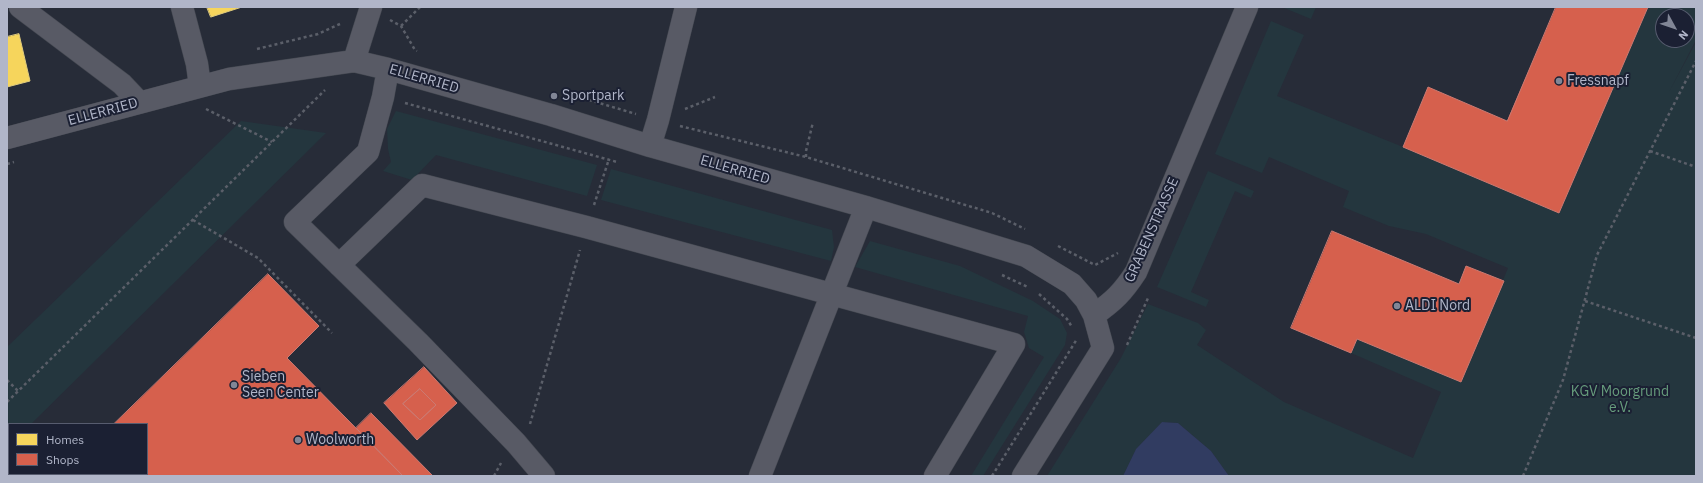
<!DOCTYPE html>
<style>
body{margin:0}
#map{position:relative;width:1703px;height:483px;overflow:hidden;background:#272c38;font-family:"IBM Plex Sans",sans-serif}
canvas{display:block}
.frame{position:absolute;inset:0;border:8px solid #b1b6c9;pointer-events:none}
.legend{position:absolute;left:8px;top:423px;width:140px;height:52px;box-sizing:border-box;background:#1b2033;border:1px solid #575c6f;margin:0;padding:5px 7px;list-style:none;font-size:12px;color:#b1b6c9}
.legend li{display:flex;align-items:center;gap:8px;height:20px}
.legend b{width:20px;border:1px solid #575c6f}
.north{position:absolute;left:1655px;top:8px;width:40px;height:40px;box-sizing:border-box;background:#1b2033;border:1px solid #575c6f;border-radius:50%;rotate:130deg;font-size:11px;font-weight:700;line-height:16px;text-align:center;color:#b1b6c9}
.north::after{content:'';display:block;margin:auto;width:14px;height:18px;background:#818696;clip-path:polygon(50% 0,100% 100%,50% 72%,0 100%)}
</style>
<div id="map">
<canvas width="1703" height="483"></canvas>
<div class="frame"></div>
<ul class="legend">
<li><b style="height:11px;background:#f6d55c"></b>Homes</li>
<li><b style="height:11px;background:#d6604d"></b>Shops</li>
</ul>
<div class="north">N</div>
</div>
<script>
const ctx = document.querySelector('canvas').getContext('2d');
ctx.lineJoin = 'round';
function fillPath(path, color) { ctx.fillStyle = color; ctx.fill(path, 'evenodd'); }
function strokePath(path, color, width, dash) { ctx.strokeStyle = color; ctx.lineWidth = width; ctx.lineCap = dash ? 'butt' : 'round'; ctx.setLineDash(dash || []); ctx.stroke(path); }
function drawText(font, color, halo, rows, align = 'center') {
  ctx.font = font + ' "IBM Plex Sans",sans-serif'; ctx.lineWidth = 4; ctx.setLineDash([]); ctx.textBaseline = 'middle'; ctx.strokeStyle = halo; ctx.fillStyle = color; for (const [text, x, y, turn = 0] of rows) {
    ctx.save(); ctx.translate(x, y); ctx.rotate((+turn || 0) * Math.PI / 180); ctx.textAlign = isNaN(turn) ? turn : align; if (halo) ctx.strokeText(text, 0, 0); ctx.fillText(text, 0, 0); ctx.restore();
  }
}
fillPath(new Path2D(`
 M1282,7h34l-5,12z
 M1648,7h48v33l-27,52 27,-50v434h-467l-18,-25 -33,-28 -16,-1 -26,27 -13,27h-76l74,-118 27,-54 50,19 8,7 -9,15 87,57 129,56 28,-66 -90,-39 6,-14 104,43 47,-114 -82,-34 -37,-8 -46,-19 6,-16 -80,-34 -7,16 -47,-19 56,-133 33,14 -27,61 126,51 156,66zM1663,16h24v24h-24z
 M396,111l201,54 -10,31 -151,-41 -24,25 -29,-9 8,-9 -3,-13 -1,-20z
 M241,121l85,12 -295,291h-22v22l-2,2v-101z
 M611,169l221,61 2,17 -3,14 -230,-61z
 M1208,171l46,20 -3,7 -16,-7 -44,101 18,8 -3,7 -49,-20z
 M870,241l90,25 73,35 27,18 7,14 -2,12 -82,131h-12l73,-119 -15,-9 -5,-16 4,-16 -173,-49z`), '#24363e');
fillPath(new Path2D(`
 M1162,422l16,1 33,28 18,25h-106l13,-27z`), '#313c61');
const homes = new Path2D(`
 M207,7h35l-31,10z
 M19,34l11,47 -23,6v-50z`);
fillPath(homes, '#f6d55c');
strokePath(homes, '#e1cc7d', 1);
const shops = new Path2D(`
 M1556,7h92l-89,206 -156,-66 25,-60 79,34z
 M1332,231l127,53 7,-18 38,15 -43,101 -104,-43 -6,14 -60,-25z
 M268,274l51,52 -32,32 116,118h-301l2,-2h43v-50h-33z
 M424,367l33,36 -40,37 -33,-37zM420,389l16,16 -16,15 -17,-16z
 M420,389l16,16 -16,15 -17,-16z
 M371,413l62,63h-30l-47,-48z`);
fillPath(shops, '#d6604d');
strokePath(shops, '#cb7a72', 1);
const minor = new Path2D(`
 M20,7l102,77 17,18
 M182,7l15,57 3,22
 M354,61l17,-54
 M388,69l-5,28 -15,55 -73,70 123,120 98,101 28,33
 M7,138l222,-59 125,-18 34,8 163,46 99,31 216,61 160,49 46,28 14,16 8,15 9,33 -80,128
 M650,146l8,-26 28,-113
 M339,265l83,-80 164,42 428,117 -79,132
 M1094,315c20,-14 29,-23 42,-43l111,-265
 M760,476l106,-269`);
strokePath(minor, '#444851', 23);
strokePath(new Path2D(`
 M390,20l11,6 14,24 2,1
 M401,26l19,-19
 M257,49l61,-15 22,-10
 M589,100l47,14
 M405,103l212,59
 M206,109l66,33
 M685,109l30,-12
 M680,126l126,31 186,56 33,16
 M1650,151l46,16
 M806,157v-6l7,-29
 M7,164l7,-2
 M594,205l15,-46
 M193,220l65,38 74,75
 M1058,246l37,19 23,-12
 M1002,275l26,12
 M1039,294l28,25 5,8
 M1585,301l111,37
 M1127,345l21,-47
 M7,380l11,11
 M7,402l318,-312
 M530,424l50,-174
 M494,476l7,-13
 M992,476l85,-137
 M1523,476l40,-96 34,-125 99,-194`), '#5b5f69', 2.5, [3, 3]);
strokePath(minor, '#585a65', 22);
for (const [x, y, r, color] of [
 [1559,81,4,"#818696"],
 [554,96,4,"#818696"],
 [1397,306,4,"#818696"],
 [234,385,4,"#818696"],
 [298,440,4,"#818696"]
]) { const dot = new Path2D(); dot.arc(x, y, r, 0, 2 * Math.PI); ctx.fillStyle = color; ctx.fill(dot); strokePath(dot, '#1b2033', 1.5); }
drawText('14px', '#b1b6c9', '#1b2033', [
 ["ELLERRIED",424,79,16],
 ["ELLERRIED",103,112,-15],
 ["ELLERRIED",735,170,16],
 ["GRABENSTRASSE",1152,230,-66]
]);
drawText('14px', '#b1b6c9', '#1b2033', [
 ["Fressnapf",1567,81],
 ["Sportpark",562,96],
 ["ALDI Nord",1405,306],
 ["Sieben",242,377],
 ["Seen Center",242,393],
 ["Woolworth",306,440]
], 'left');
drawText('14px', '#669c7c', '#1b2033', [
 ["KGV Moorgrund",1620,392],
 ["e.V.",1620,408]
]);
</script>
